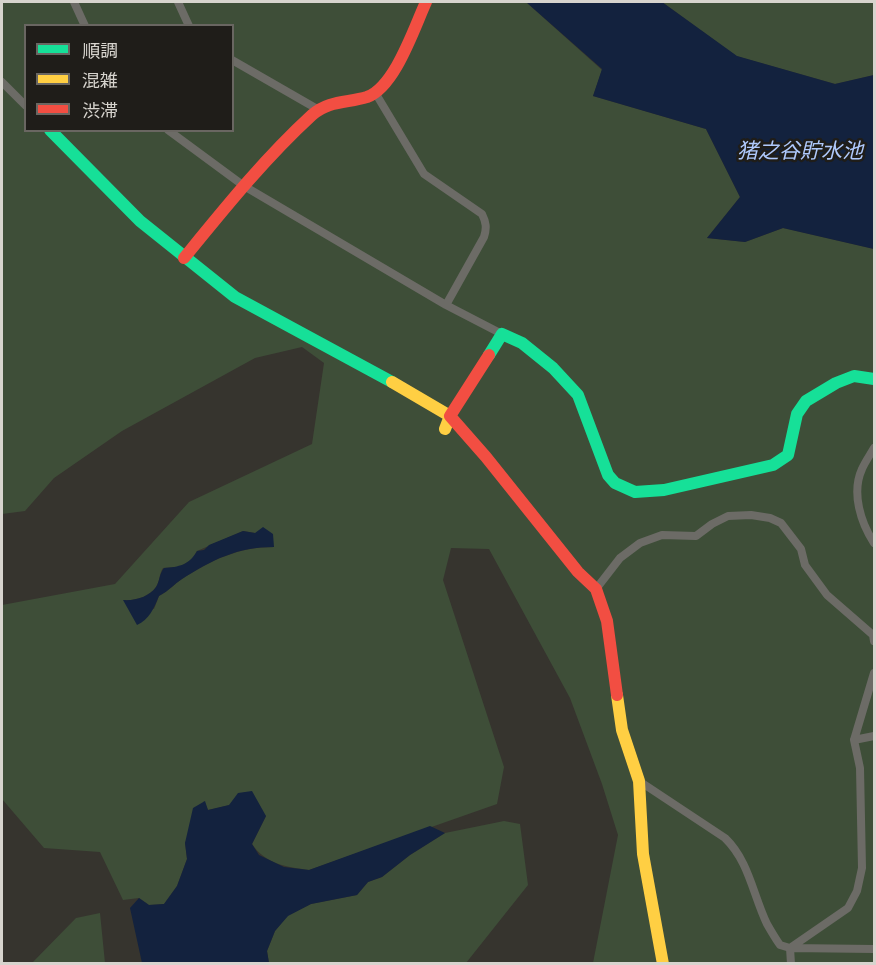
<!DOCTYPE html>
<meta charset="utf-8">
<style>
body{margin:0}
#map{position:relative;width:876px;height:965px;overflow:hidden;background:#36342e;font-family:"Varela Round","Noto Sans JP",sans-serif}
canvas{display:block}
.frame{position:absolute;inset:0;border:3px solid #d7d4ce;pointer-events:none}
.legend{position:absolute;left:24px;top:24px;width:210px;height:108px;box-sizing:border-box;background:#1f1d19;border:2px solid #696661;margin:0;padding:8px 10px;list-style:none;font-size:18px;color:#d7d4ce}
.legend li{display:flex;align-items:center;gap:12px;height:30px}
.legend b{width:30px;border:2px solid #696661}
</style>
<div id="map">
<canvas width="876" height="965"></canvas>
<div class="frame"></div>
<ul class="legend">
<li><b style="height:8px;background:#16e098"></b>順調</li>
<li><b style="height:8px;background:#ffcf43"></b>混雑</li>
<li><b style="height:8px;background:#f24e42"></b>渋滞</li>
</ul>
</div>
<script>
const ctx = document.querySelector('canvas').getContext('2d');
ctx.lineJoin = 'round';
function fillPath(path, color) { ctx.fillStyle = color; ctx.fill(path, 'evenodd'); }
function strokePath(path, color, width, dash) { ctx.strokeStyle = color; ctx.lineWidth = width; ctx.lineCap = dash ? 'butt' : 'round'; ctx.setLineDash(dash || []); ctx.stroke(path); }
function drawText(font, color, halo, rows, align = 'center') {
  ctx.font = font + ' "Varela Round","Noto Sans JP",sans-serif'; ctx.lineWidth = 5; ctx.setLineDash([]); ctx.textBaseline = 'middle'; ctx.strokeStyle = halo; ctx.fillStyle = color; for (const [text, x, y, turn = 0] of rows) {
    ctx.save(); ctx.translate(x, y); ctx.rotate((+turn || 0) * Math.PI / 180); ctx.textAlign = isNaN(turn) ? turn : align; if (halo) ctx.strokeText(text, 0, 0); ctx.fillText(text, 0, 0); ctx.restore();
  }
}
fillPath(new Path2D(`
 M2,2h524l76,68 -9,26 113,33 34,68 -33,41 38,4 38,-14 91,21v714h-281l25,-128 -16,-51 -32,-86 -81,-149 -38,-1 -8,32 61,187 -7,37 -188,66c-22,-3 -44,-6 -57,-26l14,-28 -36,-11 -22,5 -4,-9 -19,42 2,16 -10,27 -13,18 -15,1 -10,-7 -16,2 -23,-48 -56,-4 -42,-49v-194l113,-21 74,-82 123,-58 12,-81 -22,-16 -47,11 -133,73 -68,47 -29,33 -23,3zM26,26h206v104h-206zM243,531l12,2 19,14c-35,0 -63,13 -92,32 -9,6 -12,11 -23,17l-5,13 -30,-9c11,1 25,-3 32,-13 4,-6 3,-13 7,-19l16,-1 13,-7 5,-9z
 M662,2h212v73l-39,9 -99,-28z
 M504,821l16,3 8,61 -62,78h-197l-2,-12 8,-20 13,-16 23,-11 46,-9 11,-13 14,-5 28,-22 35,-22z
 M100,913l5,50h-73l44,-45z`), '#3e4e38');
fillPath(new Path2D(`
 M526,2h136l75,54 98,28 39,-9v174l-91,-21 -38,14 -38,-4 33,-41 -34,-68 -113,-33 9,-27z
 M263,527l10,7 1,13c-37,0 -62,13 -92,32 -9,6 -12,11 -23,17 -5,12 -10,24 -22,29l-14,-25c12,1 26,-3 33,-13 4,-6 3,-13 8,-19 15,-1 25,-3 33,-17l7,-1 5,-5 34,-14 12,2z
 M252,791l14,25 -14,28 7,11 25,12 25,3 121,-44 15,7 -35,22 -28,22 -14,5 -11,13 -46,9 -23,12 -13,15 -8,20 2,12h-127l-12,-55 9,-10 10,7 15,-1 13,-18 10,-27 -2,-16 8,-35 12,-7 3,9 21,-5 9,-12z`), '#13223e');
strokePath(new Path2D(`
 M74,2l11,24
 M178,2l11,24
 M232,60l87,50
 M2,82l24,24
 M376,94l48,80 58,40c4,8 5,14 2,23l-38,68
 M168,130l76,56 202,119 56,29
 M874,448c-4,7 -9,14 -12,21 -11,24 -1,54 12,74
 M596,589l24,-31 20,-15 22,-8 34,1 16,-12 16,-8 23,-1 19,3 11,5 20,26 4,16 22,30 46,40 1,6
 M854,740l20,-4
 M639,781l86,57c24,23 28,57 42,86 4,7 8,14 13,21l10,3 84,1
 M790,948l58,-40 9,-17 5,-23 -2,-100 -6,-28 20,-67
 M790,948l1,16`), '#6c6b66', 8);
strokePath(new Path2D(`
 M50,130l90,91 95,76 157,85
 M489,355l13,-21 20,9 31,25 25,27 30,80 7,8 20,9 29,-2 109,-25 15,-10 9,-41 9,-13 30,-18 18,-7 20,3`), '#16e098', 12);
strokePath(new Path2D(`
 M392,382l58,34 -5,13
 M617,695l5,35 17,51 4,73 20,110`), '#ffcf43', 12);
strokePath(new Path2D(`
 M184,258c40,-49 81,-100 128,-143 17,-15 36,-12 55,-18 28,-10 47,-69 59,-95
 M489,355l-39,61 36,41 92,115 18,17 11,32 10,74`), '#f24e42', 12);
drawText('italic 21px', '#afc9fc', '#1f1d19', [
 ["猪之谷貯水池",800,152]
]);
</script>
